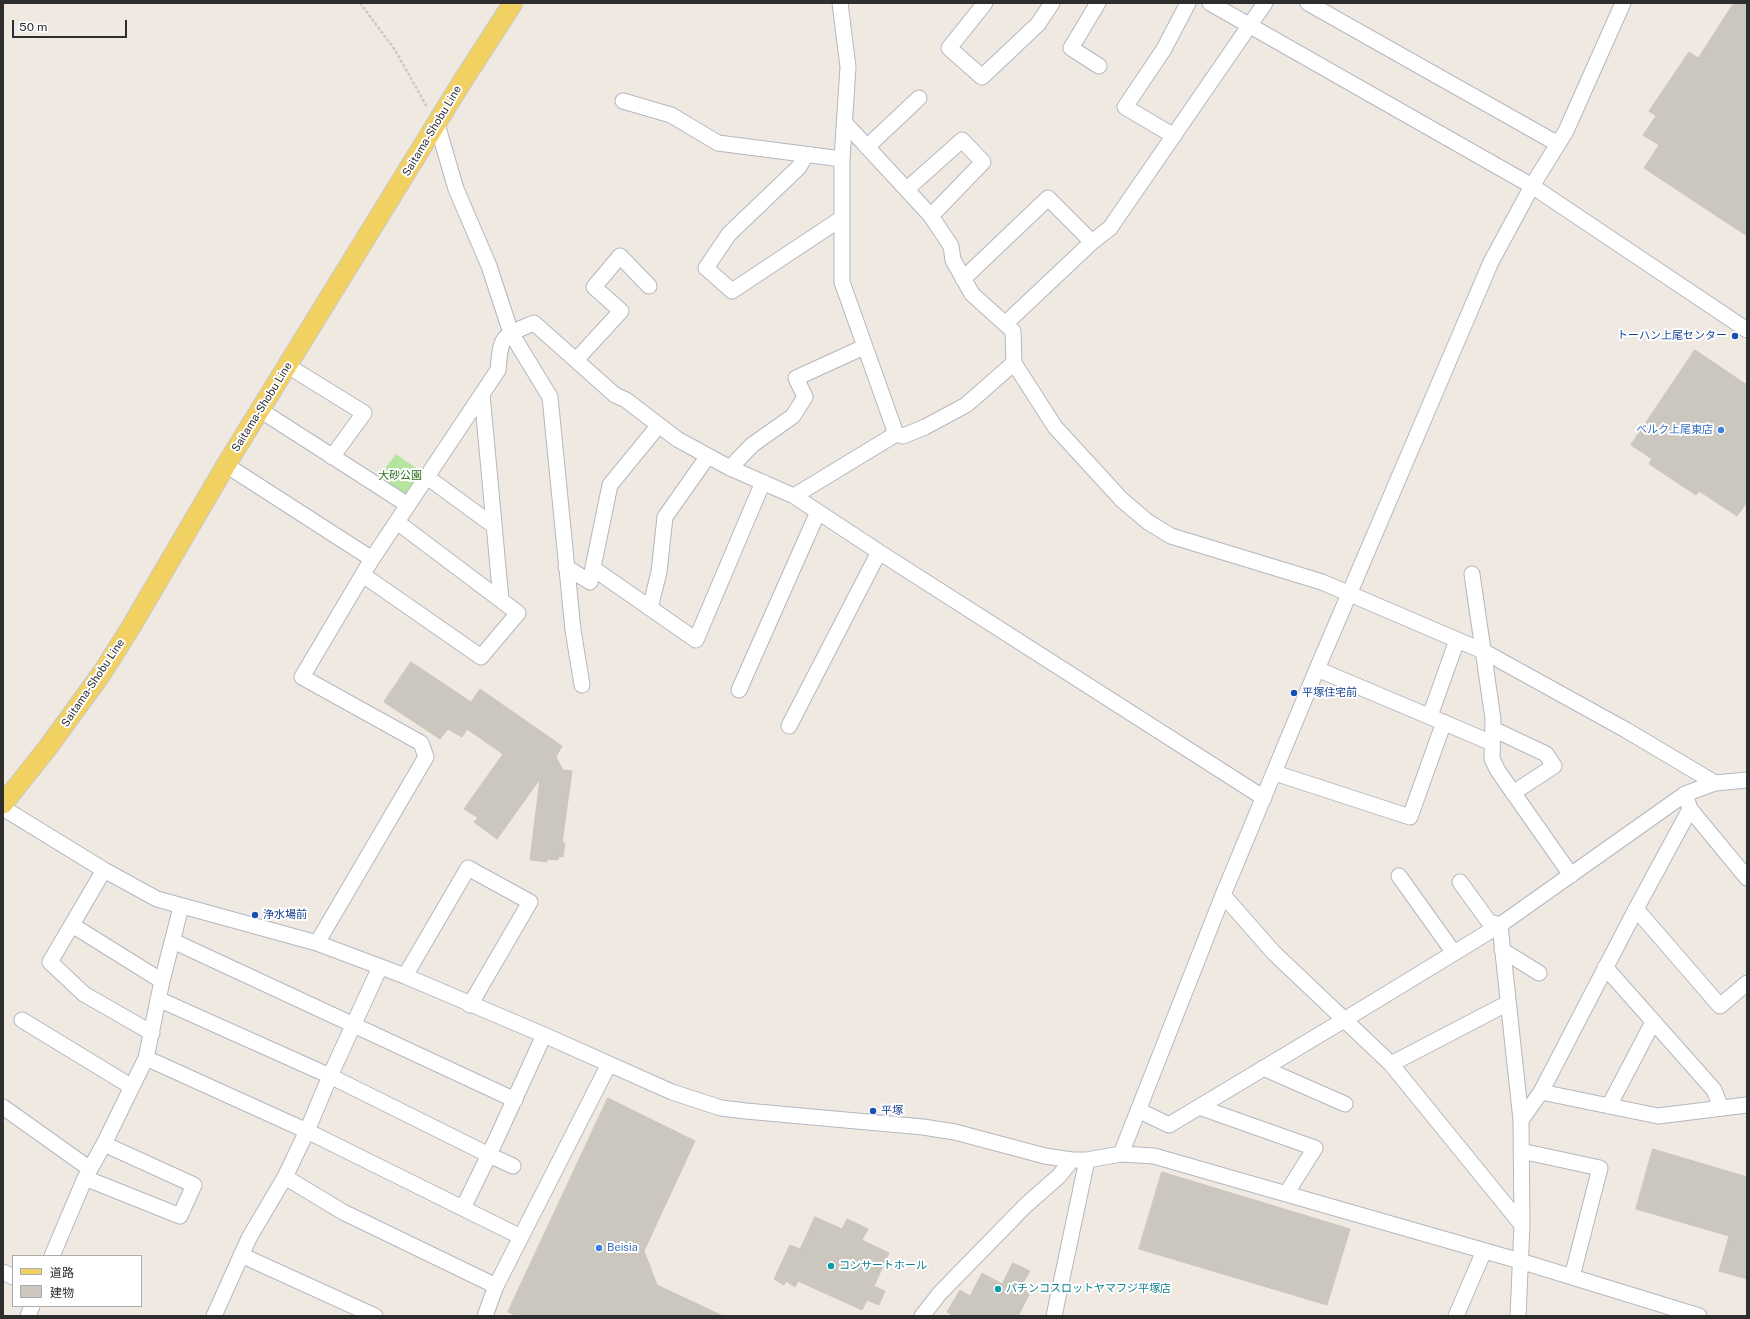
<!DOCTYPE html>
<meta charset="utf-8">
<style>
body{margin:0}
#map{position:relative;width:1750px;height:1319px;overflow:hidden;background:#efe9e1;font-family:"Public Sans","Noto Sans JP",sans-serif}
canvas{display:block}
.frame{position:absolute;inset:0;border:4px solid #2e2e2e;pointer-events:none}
.legend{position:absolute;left:12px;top:1255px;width:130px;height:52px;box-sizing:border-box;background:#fff;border:1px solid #ababab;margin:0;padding:5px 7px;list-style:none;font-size:12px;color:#2e2e2e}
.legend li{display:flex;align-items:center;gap:8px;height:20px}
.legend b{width:20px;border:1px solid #ababab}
.scale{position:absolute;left:12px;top:20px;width:115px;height:18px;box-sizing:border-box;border:2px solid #2e2e2e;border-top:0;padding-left:5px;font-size:12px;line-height:14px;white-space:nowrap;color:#2e2e2e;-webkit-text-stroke:3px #fff;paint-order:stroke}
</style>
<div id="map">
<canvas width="1750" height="1319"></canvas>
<div class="frame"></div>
<ul class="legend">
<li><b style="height:5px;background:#f2d163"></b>道路</li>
<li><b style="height:11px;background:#cbc7bf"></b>建物</li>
</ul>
<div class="scale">50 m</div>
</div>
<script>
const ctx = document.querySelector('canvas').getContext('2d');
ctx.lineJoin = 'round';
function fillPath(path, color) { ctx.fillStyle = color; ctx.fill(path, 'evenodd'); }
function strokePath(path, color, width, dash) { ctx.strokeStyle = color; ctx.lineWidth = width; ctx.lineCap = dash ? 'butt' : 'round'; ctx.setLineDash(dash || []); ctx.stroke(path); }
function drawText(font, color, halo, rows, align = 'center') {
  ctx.font = font + ' "Public Sans","Noto Sans JP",sans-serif'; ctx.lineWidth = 4; ctx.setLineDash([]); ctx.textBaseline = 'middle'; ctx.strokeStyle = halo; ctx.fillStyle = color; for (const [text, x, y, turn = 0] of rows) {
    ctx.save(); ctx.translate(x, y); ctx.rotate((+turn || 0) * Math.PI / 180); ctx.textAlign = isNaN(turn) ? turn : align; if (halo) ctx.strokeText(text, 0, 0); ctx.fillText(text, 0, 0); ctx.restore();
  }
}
fillPath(new Path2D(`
 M396,454l27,19 -15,22 -5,1 -26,-17z`), '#b6e59e');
const building = new Path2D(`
 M1734,3h13v233l-103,-68 15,-23 -16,-10 13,-19 -7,-5 40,-59 9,6z
 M1695,350l52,35v117l-10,14 -38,-25 -3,4 -47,-31 3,-5 -21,-14z
 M411,662l60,40 9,-13 82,57 -6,11 7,13 9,1 -10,72h3l-2,14 -4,-1 -1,4 -11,-1v3l-17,-2 10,-81 -43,60 -23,-17 4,-4 -14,-9 39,-55 -36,-25 -5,8 -14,-8 -8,10 -56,-37z
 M608,1098l87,43 -51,110 13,34 66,31h-205l-10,-4z
 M1653,1149l94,28v102l-28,-8 10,-35 -93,-27z
 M1162,1172l188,57 -23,76 -188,-56z
 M815,1217l27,12 5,-10 21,10 -6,11 27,13 -15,33 11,5 -6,14 -12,-5 -5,10 -64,-29 -3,6 -9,-6 -2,4 -10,-6 16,-34 10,4z
 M1013,1263l17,8 -10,17 10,5 -12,23h-64l-7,-4 13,-22 10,6 12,-23 20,11z`);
fillPath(building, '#cbc7bf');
strokePath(building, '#cbc5ba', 1);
const minor = new Path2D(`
 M840,3l8,64 -6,92v123l54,152
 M985,3l-36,45 33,29 56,-53 14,-21
 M1098,3l-27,45 28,18
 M1210,3l322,183 215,144
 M1308,3l250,141
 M623,101l48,14 47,28 124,16
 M845,123l86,93 20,30 2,14 19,34 41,37 1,32 41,64 67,73 26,22 23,14 151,46 161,69 143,79 89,53
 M437,124l19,65 33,77 22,67 39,64 23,233 9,55
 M1174,136l-49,-29 39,-58 24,-46
 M867,147l52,-49
 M806,155l-7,12 -70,67 -23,34 26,23 110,-73
 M907,189l55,-49 21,22 -52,54
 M963,279l85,-81 44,44
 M1005,324l87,-82 18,-14 155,-225
 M576,360l45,-49 -27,-24 26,-31 29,30
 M288,366l76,47 -32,44
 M482,394l19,206
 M260,410l148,95
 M226,465l146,94 -70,118 119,66 5,14 -109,186
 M730,468l22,-23 41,-29 12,-19 -9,-19 68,-31
 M427,477l67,49
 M794,496l102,-62 7,2 22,-9 41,-22 48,-42
 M372,559l126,-189c3,-35 3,-33 36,-47l81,72 11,5 51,39 53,29 64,28 85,56 385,246
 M566,567l24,15 20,-97 49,-60
 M594,569l102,71 67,-158
 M1472,574l21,145 -1,40 6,12 73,104
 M363,575l118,82 37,-44 -121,-91
 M650,608l9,-36 6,-55 43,-61
 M1317,669l175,74
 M739,690l79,-178
 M1430,716l27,-76
 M789,726l90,-174
 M1493,729l53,25 8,12 -41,27
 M1275,773l135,44 34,-95
 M3,808l101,62 53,29 160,44 88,33 139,59 128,57 49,16 25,3 177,16 32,5 90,24 27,4h15l34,-6 33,2 366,105 179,55
 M1690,809l57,69
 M104,870l-54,92 34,32 68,39
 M1399,876l55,77
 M1460,882l29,40 11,3
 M1223,895l51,58 117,111 131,161
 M1636,909l84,97 27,-23
 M72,925l90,56
 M1500,925l21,195 1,105 -4,91
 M173,941l342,159
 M1502,950l37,23
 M1605,967l109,123 7,18
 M405,976l63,-108 62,34 -60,103
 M158,999l172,77 159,79 55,-120
 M22,1020l110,67
 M146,1058l161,73 214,106
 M1391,1064l117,-61
 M1263,1068l82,36
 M1541,1092l117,24 89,-11
 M1609,1106l44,-84
 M3,1107l87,62
 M1199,1107l116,41 -29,46
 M1138,1110l31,15 175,-105 156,-95 185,-131 30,-11 32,-3
 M1521,1120l20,-28 95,-183 54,-100 -5,-15
 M1521,1151l79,17 -28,109
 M1121,1154l102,-259 94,-226 174,-407 41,-76 34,-55 57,-128
 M285,1177l58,35 153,74
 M85,1178l95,38 14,-31 -90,-41
 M463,1208l26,-53 24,11
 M241,1255l134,61
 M52,1256l33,-78 19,-34 42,-86 16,-77 19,-74
 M3,1272l10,5
 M28,1316l4,-10
 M214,1316l35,-78 36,-61 22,-46 23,-55 50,-109
 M485,1316l11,-30 113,-222
 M922,1316l18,-23 86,-88 33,-29 13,-16
 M1054,1316l33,-156
 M1456,1316l28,-65`);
const major = new Path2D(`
 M3,804l46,-58 53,-73 29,-46 95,-162 236,-383 51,-79`);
strokePath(minor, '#b4b7c1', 17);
strokePath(major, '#c9c9c9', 21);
strokePath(new Path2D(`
 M360,3l35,47 32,57`), '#c9c9c9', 2.5, [3, 2]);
strokePath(minor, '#fff', 15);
strokePath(major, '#f2d163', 19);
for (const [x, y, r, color] of [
 [1735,336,4,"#1a4fb4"],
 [1721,430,4,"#3f7fe0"],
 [1294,693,4,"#1a4fb4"],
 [255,915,4,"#1a4fb4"],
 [873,1111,4,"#1a4fb4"],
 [599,1248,4,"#3f7fe0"],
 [831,1266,4,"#0f9aa8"],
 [998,1289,4,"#0f9aa8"]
]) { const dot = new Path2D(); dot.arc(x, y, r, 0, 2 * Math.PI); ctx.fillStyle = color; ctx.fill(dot); strokePath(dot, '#fff', 1.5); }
drawText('11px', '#2e2e2e', '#fff', [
 ["Saitama-Shobu Line",432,131,-59],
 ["Saitama-Shobu Line",262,407,-58],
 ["Saitama-Shobu Line",93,683,-56]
]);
drawText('11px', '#164399', '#fff', [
 ["トーハン上尾センター",1727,336,"right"],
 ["平塚住宅前",1302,693],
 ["浄水場前",263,915],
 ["平塚",881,1111]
], 'left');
drawText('11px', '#366cbe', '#fff', [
 ["ベルク上尾東店",1713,430],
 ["Beisia",607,1248,"left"]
], 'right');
drawText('11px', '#2c6e1b', '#fff', [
 ["大砂公園",400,476]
]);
drawText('11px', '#0d838f', '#fff', [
 ["コンサートホール",839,1266],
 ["パチンコスロットヤマフジ平塚店",1006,1289]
], 'left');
</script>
